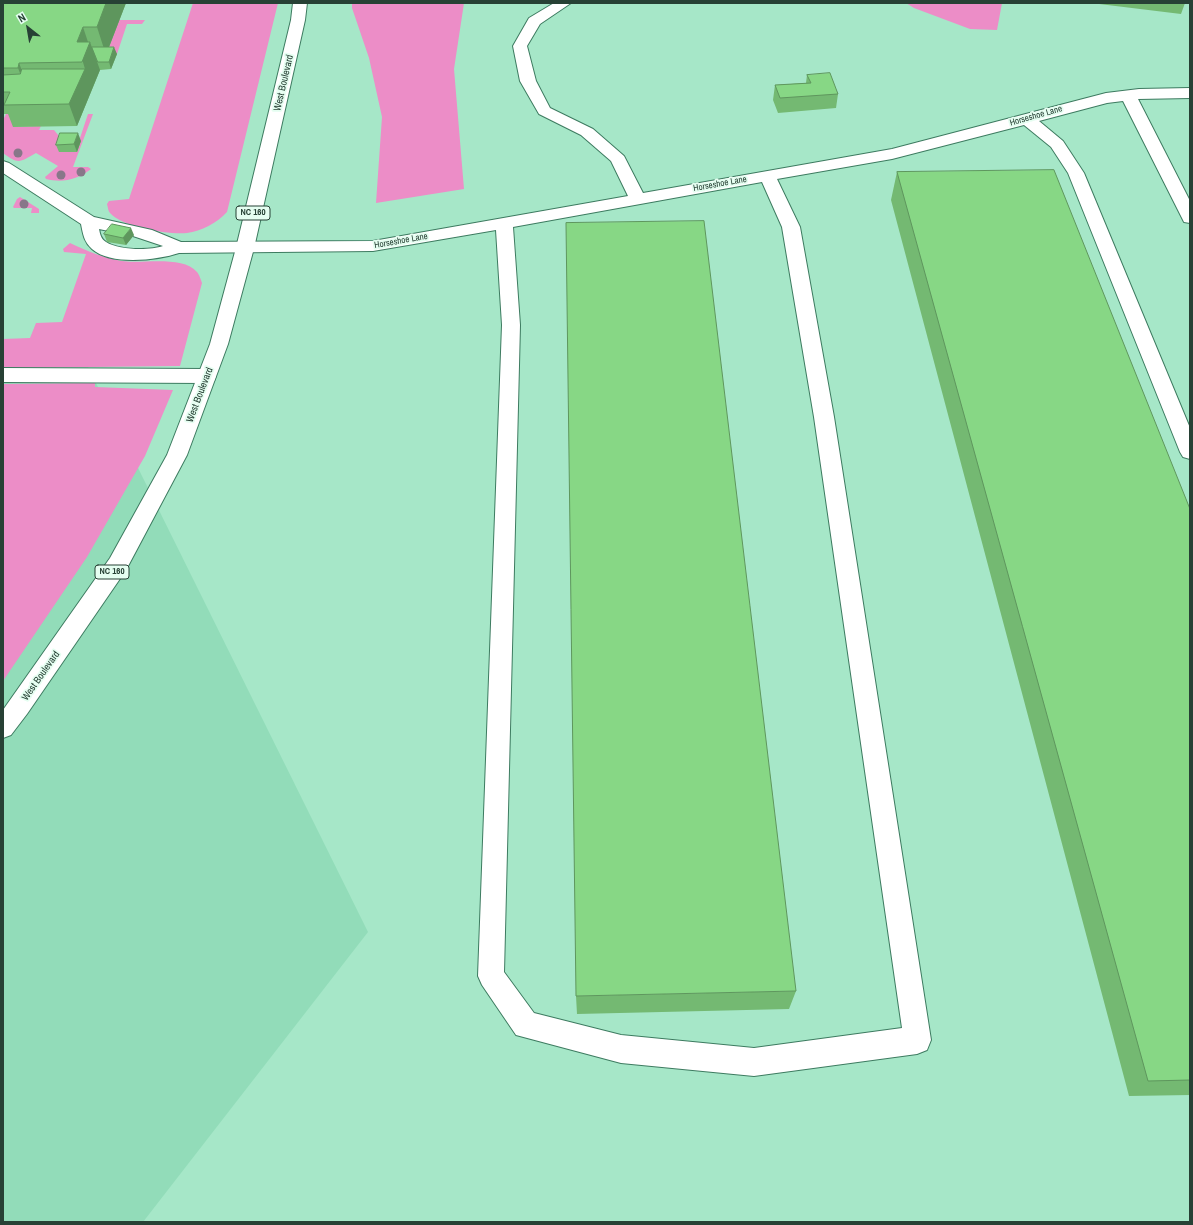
<!DOCTYPE html>
<style>
body{margin:0}
#map{position:relative;width:1193px;height:1225px;overflow:hidden;background:#a6e7c8;font-family:"Archivo Narrow",sans-serif}
canvas{display:block}
.frame{position:absolute;inset:0;border:4px solid #274135;pointer-events:none}
.north{position:absolute;left:8px;top:8px;width:40px;height:40px;-webkit-text-stroke:3px #e5fef1;paint-order:stroke;rotate:329deg;font-size:11px;font-weight:700;line-height:16px;text-align:center;color:#274135}
.north::after{content:'';display:block;margin:auto;width:14px;height:18px;background:#274135;clip-path:polygon(50% 0,100% 100%,50% 72%,0 100%)}
</style>
<div id="map">
<canvas width="1193" height="1225"></canvas>
<div class="frame"></div>
<div class="north">N</div>
</div>
<script>
const ctx = document.querySelector('canvas').getContext('2d');
ctx.lineJoin = 'round';
function fillPath(path, color) { ctx.fillStyle = color; ctx.fill(path, 'evenodd'); }
function strokePath(path, color, width, dash) { ctx.strokeStyle = color; ctx.lineWidth = width; ctx.lineCap = dash ? 'butt' : 'round'; ctx.setLineDash(dash || []); ctx.stroke(path); }
function drawText(font, color, halo, rows, align = 'center') {
  ctx.font = font + ' "Archivo Narrow",sans-serif'; ctx.lineWidth = 3.5; ctx.setLineDash([]); ctx.textBaseline = 'middle'; ctx.strokeStyle = halo; ctx.fillStyle = color; for (const [text, x, y, turn = 0] of rows) {
    ctx.save(); ctx.translate(x, y); ctx.rotate((+turn || 0) * Math.PI / 180); ctx.textAlign = isNaN(turn) ? turn : align; if (halo) ctx.strokeText(text, 0, 0); ctx.fillText(text, 0, 0); ctx.restore();
  }
}
fillPath(new Path2D(`
 M88,367l280,565 -225,290h-140v-854z`), '#92dcb9');
fillPath(new Path2D(`
 M193,3h85l-51,209c-10,11 -26,19 -40,21 -18,2 -65,-6 -77,-20 -2,-2 -2,-6 -3,-9l2,-3 20,-2z
 M352,3h112l-10,66 10,120 -88,14 6,-86 -13,-59 -17,-50z
 M906,3h96l-5,27 -27,-1 -56,-21z
 M119,20h26l-3,4h-15l-10,30 -11,1z
 M6,114h13l-6,13 28,-1 -2,4h15l9,11 -4,11h18l4,-11h-2l9,-27h5l-20,53h15l3,2c-14,11 -29,14 -45,10l-1,-2 13,-11 -22,-13c-16,9 -17,12 -33,0v-33z
 M20,197l19,12v4h-8l1,-5h-18l-1,-1 4,-8z
 M70,243c17,8 34,15 52,18 20,3 61,-6 75,11 2,2 4,8 5,11l-22,83 -177,2v-29l27,-1 6,-15 26,-1 24,-68 -22,-2 -1,-3z
 M95,383v4l78,3 -28,66 -58,101 -84,124v-297z`), '#ec8dc7');
const minor = new Path2D(`
 M554,3h17l-31,21 -13,22 9,35 14,27 43,21 31,27 19,37 249,-44 214,-56 33,-4 51,-1v10l-52,1 52,102v22l-6,-1 -2,-4 -59,-117 -16,2 -68,18 24,20 21,32 106,255v31l-7,-2 -3,-5 -112,-279 -17,-26 -27,-22 -132,34 -115,20 23,48 34,190 97,623 -4,10 -10,4 -163,22 -133,-13 -105,-28 -34,-50 -4,-9 24,-651 -6,-95 -123,21 -194,2c-21,7 -68,13 -87,-4 -8,-7 -9,-15 -11,-25l-78,-51v-12l6,2 85,54 58,13 29,12 192,-1 255,-45 -17,-35 -30,-26 -42,-21 -19,-33 -7,-35 16,-28zM762,182l20,45 32,190 88,611 -148,20 -133,-13 -87,-22 -30,-41 16,-647 -7,-98zM99,229l34,7 30,10c-14,5 -45,4 -57,-4 -5,-3 -6,-8 -7,-13z
 M3,368l204,1 7,2 2,5 -2,5 -7,2 -204,-1z`);
const major = new Path2D(`
 M293,3h14l-2,17 -51,228 -26,96 -41,111 -61,115 -99,144 -16,21 -8,3v-28l107,-152 57,-103 43,-111 26,-96 55,-228z`);
strokePath(minor, '#3d7b60', 2);
strokePath(major, '#3d7b60', 2);
fillPath(minor, '#fff');
fillPath(major, '#fff');
ctx.fillStyle = '#887789';
for (const [x, y] of [
 [18,153],
 [81,172],
 [61,175],
 [24,204]
]) { ctx.beginPath(); ctx.arc(x, y, 4.5, 0, 2 * Math.PI); ctx.fill(); }
fillPath(new Path2D(`
 M3,3h123l-17,44 8,7 -6,15 -11,1 -23,56 -64,1 -5,-13h-5z
 M1091,3h94l-4,11z
 M807,75l31,19 -2,14 -58,5 -5,-13 2,-15 31,-2z
 M81,141l-4,11h-18l-3,-7z
 M897,172l293,337v586l-61,1 -238,-896z
 M104,234l30,1 -8,10 -19,-3z
 M796,991l-7,18 -212,5 -1,-18z`), '#74b972');
fillPath(new Path2D(`
 M106,3h20l-20,52 -9,-28z
 M83,27l6,18 1,-3 10,28 -23,56 -8,-22 16,-35 -8,-27z
 M114,47l3,7 -6,15 -2,-7z
 M19,63l11,28 -1,5 -11,-28z
 M78,133l3,8 -4,11 -3,-8z
 M131,228l3,7 -8,10 -3,-7z`), '#5e965d');
const building = new Path2D(`
 M3,3h103l-9,24h-14l-6,15h13l-8,20 -63,1 -1,5h-15z
 M92,47h22l-5,15h-11z
 M22,69h63l-16,35 -65,1 6,-13h-7v-17l17,-1z
 M830,73l8,21 -58,4 -5,-13 36,-2 -4,-8z
 M60,133h18l-4,11 -18,1z
 M1054,170l136,339v571l-42,1 -251,-909z
 M704,221l92,770 -220,5 -10,-773z
 M112,224l19,4 -8,10 -19,-4z`);
fillPath(building, '#87d785');
strokePath(building, '#5e965d', 1);
drawText('9px', '#274135', '#e5fef1', [
 ["Horseshoe Lane",1036,116,-16],
 ["Horseshoe Lane",720,184,-10],
 ["Horseshoe Lane",401,241,-10]
]);
for (const [x, y, w] of [
 [253,213,34],
 [112,572,34]
]) { const box = new Path2D(); box.roundRect(x - w / 2, y - 7, w, 14, 3); ctx.fillStyle = '#e5fef1'; ctx.fill(box); strokePath(box, '#274135', 1); }
drawText('bold 9px', '#274135', null, [
 ["NC 160",253,213],
 ["NC 160",112,572]
]);
drawText('10px', '#274135', '#e5fef1', [
 ["West Boulevard",284,83,-77],
 ["West Boulevard",200,395,-69],
 ["West Boulevard",41,676,-55]
]);
</script>
